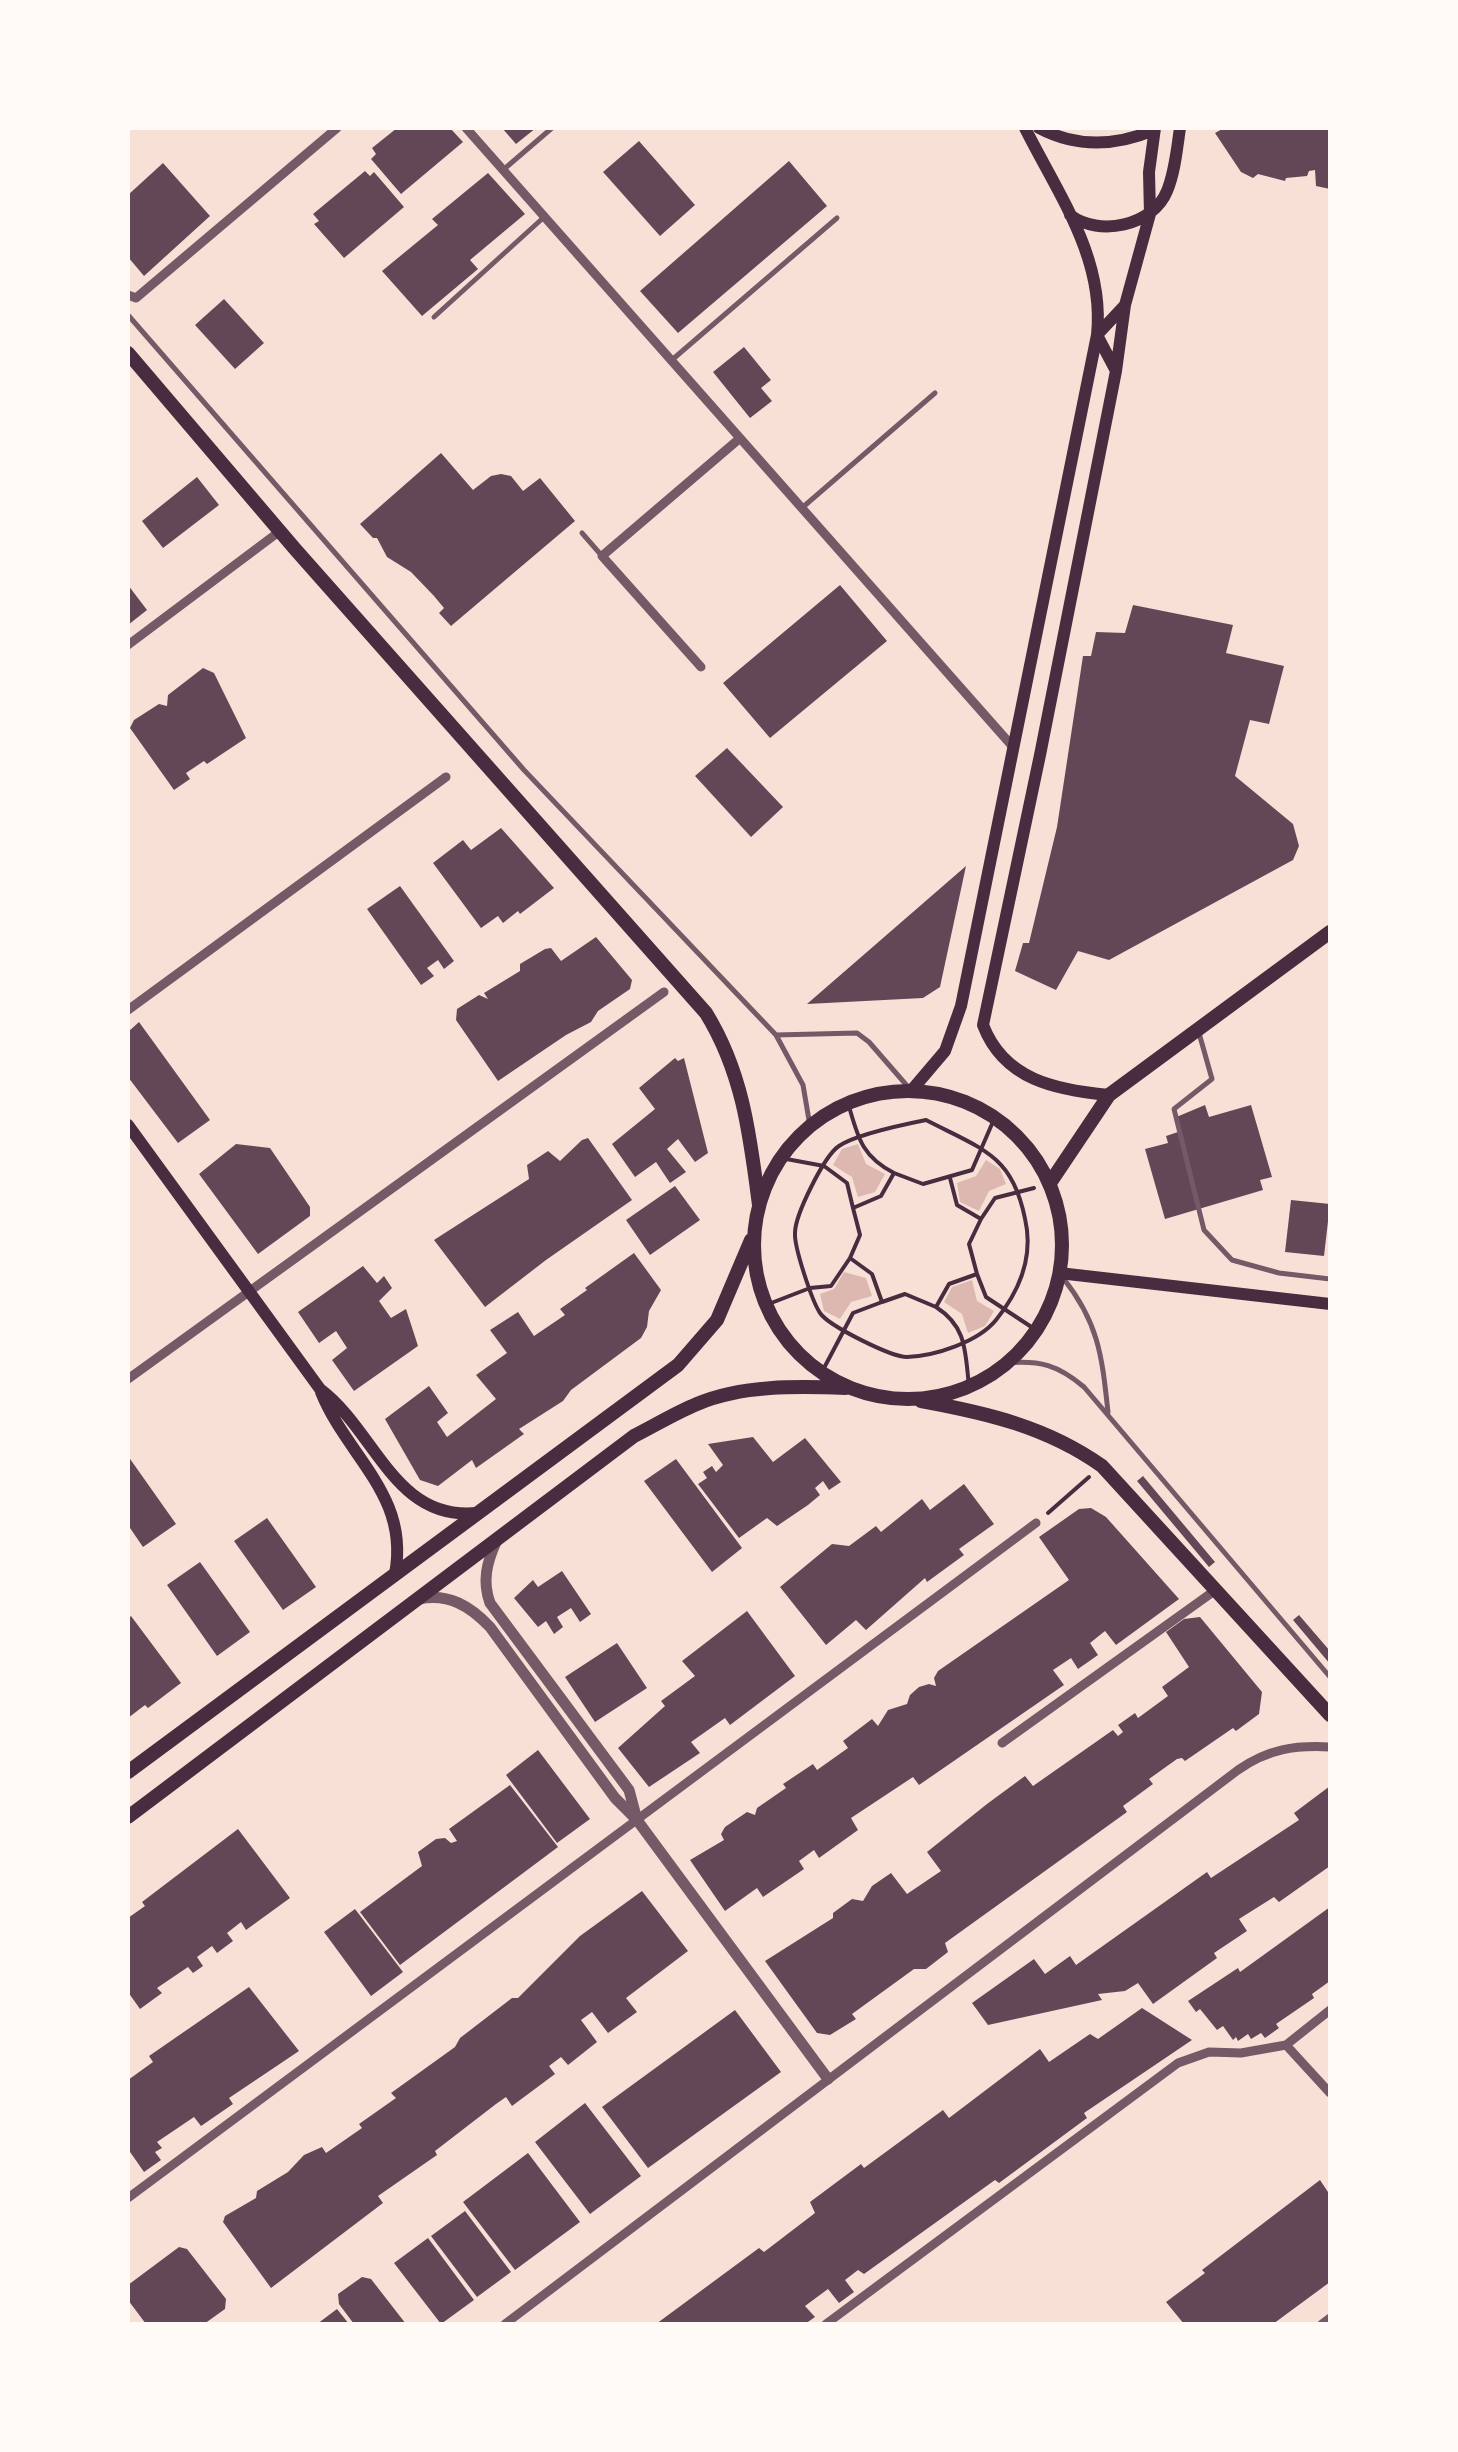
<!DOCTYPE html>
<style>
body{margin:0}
#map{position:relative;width:1458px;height:2452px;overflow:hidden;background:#f7e1d7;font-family:"DM Sans",sans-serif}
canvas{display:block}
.frame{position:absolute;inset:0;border:130px solid #fffaf5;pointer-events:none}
</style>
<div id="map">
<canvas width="1458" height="2452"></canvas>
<div class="frame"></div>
</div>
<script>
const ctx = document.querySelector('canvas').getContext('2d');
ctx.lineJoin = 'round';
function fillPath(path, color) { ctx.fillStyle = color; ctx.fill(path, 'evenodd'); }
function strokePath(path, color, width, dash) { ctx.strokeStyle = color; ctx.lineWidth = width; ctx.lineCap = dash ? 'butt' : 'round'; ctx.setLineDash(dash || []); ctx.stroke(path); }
fillPath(new Path2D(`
 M858,1144l8,20 19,10 -10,18 -17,5 -6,-20 -19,-12 9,-16z
 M986,1160l14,9 6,15 -17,7 -10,20 -19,-9 -3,-19 19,-7z
 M844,1272l22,6 6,18 -21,6 -11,17 -16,-8 -4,-17 14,-5z
 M972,1280l5,21 17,10 -9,15 -17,7 -6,-19 -18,-12 8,-15z`), '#dcb8b0');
fillPath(new Path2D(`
 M397,128h53l13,14 -62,52 -30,-35 5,-5 -4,-6z
 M502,128h34l-20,16z
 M1224,128h106v61l-14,-3 -1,-16 -6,1 -2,5 -21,2 -1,3 -27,-7 -5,4 -12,-6 -26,-39z
 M639,141l56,64 -35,31 -57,-64z
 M789,161l38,45 -149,127 -38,-42z
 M163,163l47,53 -66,60 -16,-19v-62z
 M365,171l5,5 4,-4 30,35 -60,51 -30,-34 5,-3 -6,-7z
 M488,173l37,41 -55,46 8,9 -56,47 -40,-45 56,-46 -6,-6z
 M224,299l40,44 -29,26 -40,-44z
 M744,347l27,33 -10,8 11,13 -22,17 -37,-46z
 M441,453l32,37 18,-14 10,-2 10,2 12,15 17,-13 35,43 -124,105 -12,-13 5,-5 -10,-12 -23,-24 -24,-15 -10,-19h-4l-13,-14z
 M197,477l22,28 -56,43 -21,-27z
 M128,585l19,25 -19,15z
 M840,585l47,56 -117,97 -47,-55z
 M1133,605l100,20 -7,28 58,13 -15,58 -19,-4 -15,56 58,48 6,22 -6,14 -184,100 -31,-9 -22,39 -41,-19 8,-28h6l28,-116 26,-171h8l5,-24 29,1z
 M203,668l11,5 32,65 -39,26 -3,-3 -18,12 4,6 -16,11 -44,-62 4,-8 25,-16 8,2 1,-11z
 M727,748l56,59 -32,30 -56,-61z
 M501,828l53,60 -34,26 -2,-3 -15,12 -5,-7 -17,12 -48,-65 30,-23 8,10z
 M966,866l-26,121 -17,11 -116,6z
 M400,886l54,75 -10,8 -6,-9 -11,8 7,8 -13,9 -54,-76z
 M596,937l36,43 -2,9 -32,22 -7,11 -25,13 -68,46 -42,-61 1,-11 22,-14 9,4 -4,-6 36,-22v-7l25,-15 6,-1 10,13z
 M139,1022l71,98 -32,23 -50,-66v-45z
 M675,1058l3,3 6,-3 24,95 -13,9 -17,-23 -11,10 19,23 -16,11 -14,-21 -21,15 -23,-33 43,-35 -16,-21z
 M1205,1105l4,12 42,-12 21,72 -12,3 3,10 -98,29 -20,-70 23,-6 -2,-7 12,-4 -4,-14z
 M588,1138l44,62 -86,60 -61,47 -51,-67 95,-61 -2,-14 21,-14 12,10 22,-21z
 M236,1144l34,4 40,59v9l-52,38 -59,-80z
 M675,1186l25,34 -50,35 -24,-35z
 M1291,1200l39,4 -6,52 -39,-4z
 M634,1253l27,37 -12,21 -2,16 -6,11 -70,52 -8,11 -44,28 5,5 -48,34 -4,-8 -34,26 -18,-6 -35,-61 44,-33 19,27 -11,9 10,15 49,-38 -20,-24 31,-22 -17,-23 28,-18 16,24 31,-21 -5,-6 27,-19 -2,-2z
 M363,1266l14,17 7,-7 8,12 -13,13 12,17 15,-9 12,37 -64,45 -22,-31 15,-12 -11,-17 -17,12 -21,-31z
 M753,1437l20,25 32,-24 36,44 -12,8 -6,-9 -8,7 5,7 -12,10 -31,21 -10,-8 -28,20 -41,-54 9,-6 -4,-6 9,-6 4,6 7,-7 -15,-21z
 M128,1456l48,68 -33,23 -15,-22z
 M676,1459l66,89 -30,24 -68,-91z
 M1143,1476l72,86 -6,5 -72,-86z
 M964,1484l30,40 -35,25 5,6 -37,27 -2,-4 -59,52 -10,-10 -30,25 -46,-58 52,-43 17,2 27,-20 5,6 41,-33 8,11z
 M1091,1508l15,9 73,82 -63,46 -11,-14 -15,12 8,12 -20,14 -7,-11 -18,12 11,15 -145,100 -6,-8 -62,41 7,12 -39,28 -5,-8 -15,11 5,8 -41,28 -6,-9 -32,23 -35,-51 34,-20 -3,-6 4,-7 22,-15 8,3 2,-7 29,-20 -3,-4 30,-20 4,6 31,-22 -5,-7 29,-22 6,7 10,-16 19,-6 3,-9 9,-8 10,-3 7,2 -2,-8 4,-7 131,-91 -30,-43 40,-28z
 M267,1518l49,69 -33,23 -49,-69z
 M200,1562l50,70 -33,24 -50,-71z
 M562,1571l29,43 -11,8 -9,-14 -14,9 6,10 -9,7 -8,-13 -8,6 -24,-29 19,-18 5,7z
 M747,1611l48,65 -65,49 -5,-7 -34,24 9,11 -51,34 -31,-39 47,-42 -4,-5 34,-25 -13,-15z
 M1299,1615l31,36v13l-37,-44z
 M131,1616l50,67 -33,25 -3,-3 -17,13v-99z
 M1200,1617l62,75 -3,22 -23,17 -3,-3 -48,33 -3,-3 -5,1 -28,20 4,5 -30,22 4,6 -182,131 3,9 -22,17h-12l-62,45 4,5 -26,16 -13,-2 -52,-72 68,-43v-5l19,-14 11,2 9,-15 19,-13 16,21 34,-23 -14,-19 60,-48 38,-28 8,10 80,-56 5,6 5,-4 -5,-7 17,-12 3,5 30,-22 -6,-9 27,-20 -23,-35 18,-13z
 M617,1643l30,45 -52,34 -30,-45z
 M538,1750l52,69 -33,24 -51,-68z
 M510,1785l48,62 -158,118 -40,-53 62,-46 -4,-14 18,-13 9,-1 6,5 6,-2 -8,-12z
 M1330,1786v80l-51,36 -5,-5 -35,22 8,12 -33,22 3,5 -64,46 -15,-21 -13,8 -27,3 4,6 -114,25 -16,-22 62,-44 11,15 25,-18 6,9 131,-93 4,6 88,-58 -5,-7z
 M238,1829l52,69 -44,32 -5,-8 -14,11 6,8 -16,12 -5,-7 -15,11 6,9 -10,7 -5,-6 -31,21 5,5 -22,16 -12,-17v-74l17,-12 -3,-4z
 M642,1891l46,60 -62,47 11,14 -29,21 -16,-21 -11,8 16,22 -29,23 -7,-8 -12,9 6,8 -43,32 -6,-9 -10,7 -61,47 2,4 -59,41 5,7 -112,85 -48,-66 2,-6 31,-18 1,-7 31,-19 16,-17 18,-8 4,6 36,-25 -3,-4 37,-26 -5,-5 64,-46 5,-9 52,-40h6l62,-62z
 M1330,1907v74l-18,13 2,4 -38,26 3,4 -14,10 -4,-5 -10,6 -3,-5 -10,7 -2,-4 -3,3 -10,-14 -6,4 -17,-21 -4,3 -8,-11 50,-33 2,4z
 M355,1909l48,63 -32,24 -47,-64z
 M249,1987l50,64 -70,47 4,6 -32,22 -7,-9 -37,25 5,6 -7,4 6,8 -17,12 -16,-23v-69l25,-18 -4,-6z
 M1142,2008l50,32 -108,73 3,5 -88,65 -4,-3 -131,94 -6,-4 -13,10 9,12 -15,11 -11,-14 -23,17 10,11 -10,7h-149l103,-76 5,4 51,-39 -5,-11 51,-38 3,4 79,-58 6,8 91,-69 9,13 41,-28 8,5z
 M735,2010l46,62 -133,96 -46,-61z
 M585,2103l56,73 -51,38 -55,-72z
 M528,2153l52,69 -65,48 -52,-68z
 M1320,2180l10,15v87l-57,42h-89l-18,-22 39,-29 -3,-3z
 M465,2211l46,61 -34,25 -46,-61z
 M428,2238l46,62 -33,24 -47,-61z
 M179,2247l8,2 39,50 -1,10 -21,15h-58l-18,-24v-15z
 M362,2277l9,2 35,45h-52l-15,-20 -1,-10z
 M337,2309l12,15h-32z`), '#644757');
strokePath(new Path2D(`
 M848,1103c10,34 13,53 46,70
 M926,1120c60,31 90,36 101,110 4,34 -10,64 -31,90 -18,22 -61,36 -89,37 -16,0 -78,-31 -87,-44 -8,-12 -26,-66 -25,-80 0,-18 29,-77 44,-87 16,-11 67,-22 87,-26z
 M781,1158l43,8 23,17 6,25
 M950,1178l7,27 24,14 -12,25 8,30 -28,10 -13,23 -31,-13 -23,8 -10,-28 -22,-16 10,-23 -7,-27 28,-12 13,-23 29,11 49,-14 23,-53
 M981,1219l14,-21 39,-10
 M977,1274l9,23 50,33
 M766,1305l44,-17 21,-2 19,-28
 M936,1307c31,20 29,44 33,79
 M824,1368l29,-55 29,-11
 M1048,1513l41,-36`), '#4a2c40', 4);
strokePath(new Path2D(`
 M503,170l49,-42
 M128,315l396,455 252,265 27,50 7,41
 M434,317l109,-99
 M673,359l164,-141
 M803,507l132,-114
 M582,533l20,23
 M1199,1033l13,46 -38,30 30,121 28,30 47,13 51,6
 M776,1035l81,-2 12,9 40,46
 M1063,1278c36,45 39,79 45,134
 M1006,1363c34,-3 52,2 78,24l246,290`), '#755966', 5);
strokePath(new Path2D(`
 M466,128l547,619
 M128,295l8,3 201,-170
 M128,645l152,-114
 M701,667l-99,-111 137,-117
 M128,1010l318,-233
 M128,1379l536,-387
 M1002,1743l215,-154
 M1286,2045l44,48
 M128,2198l908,-675
 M505,2324l733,-554c30,-21 57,-25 92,-23
 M826,2324l352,-261 31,-11 32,1 45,-8 44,-35
 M1322,2324l8,-6`), '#755966', 9);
strokePath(new Path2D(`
 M419,1599c30,-6 51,7 71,28l125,171 22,22 -8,-30 -139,-187c-8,-22 -3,-41 6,-61
 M637,1820l191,259`), '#755966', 11);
strokePath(new Path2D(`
 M1039,128c38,20 77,18 115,2
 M1070,215c29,22 83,11 97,-24 8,-19 10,-43 13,-63
 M1097,335l28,-30
 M1097,335l19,36
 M911,1091l34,-40 16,-45 136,-671c8,-77 -39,-141 -72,-207
 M1109,1095c-53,-5 -105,-15 -126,-70l57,-270 76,-384 9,-66 25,-91 -1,-42 6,-44
 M128,1125l192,264c56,42 74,132 157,124
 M1059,1273l271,31
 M321,1392c26,65 89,103 74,182`), '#4a2c40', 12);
strokePath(new Path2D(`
 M128,353l167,196 411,464c37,60 44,123 53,192
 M754 1245a154 154 0 1 1 308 0a154 154 0 1 1-308 0Z
 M1050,1183l59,-88 221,-163
 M921,1401c66,12 126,26 181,65l228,249
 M128,1772l550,-407 39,-45 34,-80
 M128,1817l506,-381c20,-10 41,-23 63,-32 44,-19 101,-18 148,-16`), '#4a2c40', 14);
</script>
